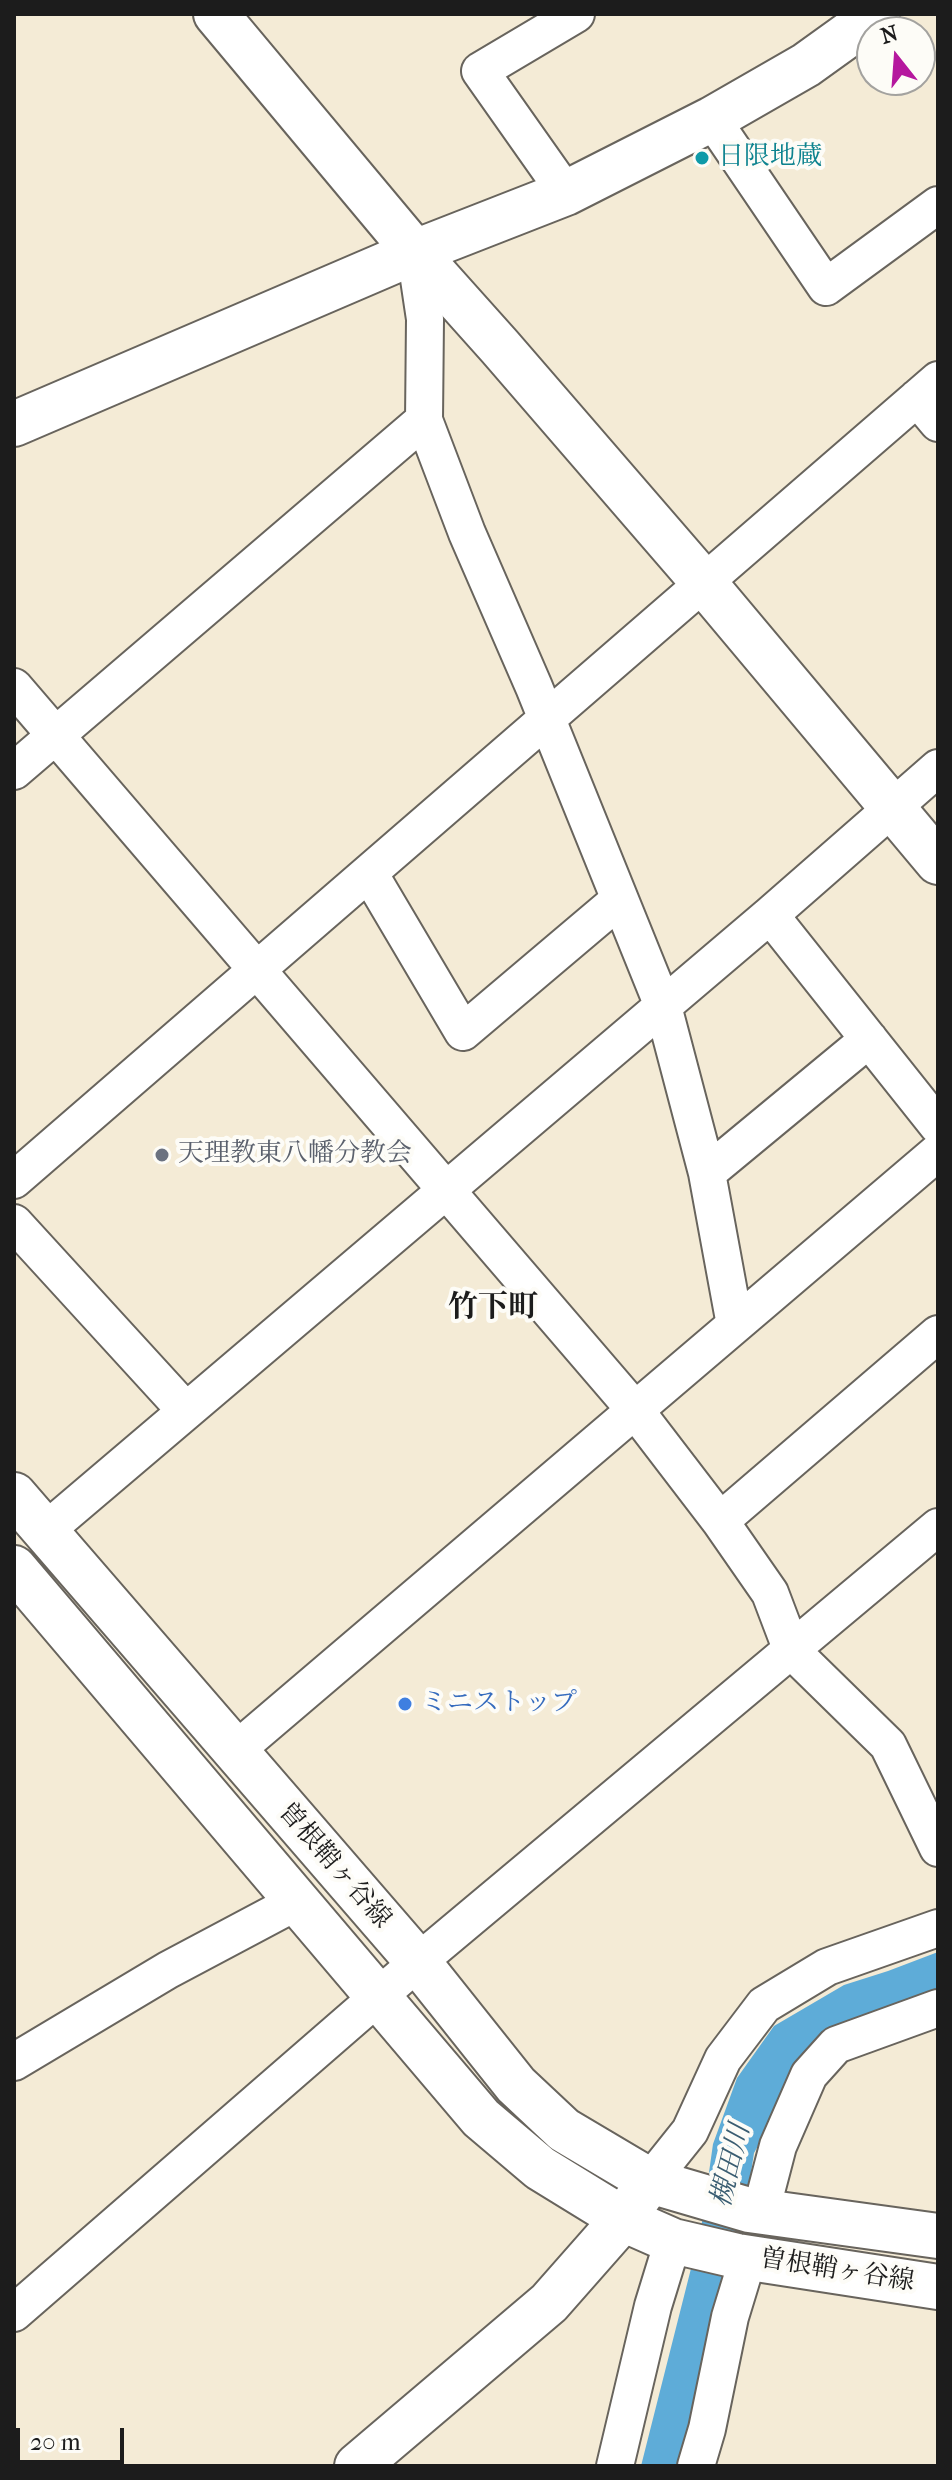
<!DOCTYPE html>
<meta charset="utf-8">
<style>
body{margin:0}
#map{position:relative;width:952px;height:2480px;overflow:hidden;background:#f4ebd6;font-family:"IM FELL French Canon",serif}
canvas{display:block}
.frame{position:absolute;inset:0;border:16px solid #1c1c1c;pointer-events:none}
.north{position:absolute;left:856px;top:16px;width:80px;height:80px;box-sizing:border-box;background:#fdfcf7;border:2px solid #a3a29f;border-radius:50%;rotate:343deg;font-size:22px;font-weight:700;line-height:32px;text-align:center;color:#1c1c1c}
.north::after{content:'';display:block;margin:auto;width:28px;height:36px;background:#b5179e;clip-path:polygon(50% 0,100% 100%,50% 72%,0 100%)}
.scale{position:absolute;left:16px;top:2428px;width:108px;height:36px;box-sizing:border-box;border:4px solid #1c1c1c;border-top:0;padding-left:10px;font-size:24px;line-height:28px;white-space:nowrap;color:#1c1c1c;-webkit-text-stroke:6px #fdfcf7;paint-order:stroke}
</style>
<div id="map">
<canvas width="952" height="2480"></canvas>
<div class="frame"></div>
<div class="north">N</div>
<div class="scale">20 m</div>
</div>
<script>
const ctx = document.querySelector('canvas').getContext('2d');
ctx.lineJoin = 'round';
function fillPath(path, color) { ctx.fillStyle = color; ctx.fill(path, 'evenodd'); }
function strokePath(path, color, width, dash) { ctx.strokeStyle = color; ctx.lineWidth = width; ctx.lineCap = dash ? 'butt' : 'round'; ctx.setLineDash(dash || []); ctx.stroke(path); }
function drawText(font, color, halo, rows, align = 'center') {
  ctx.font = font + ' "IM FELL French Canon","Noto Serif JP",serif'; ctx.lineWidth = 8; ctx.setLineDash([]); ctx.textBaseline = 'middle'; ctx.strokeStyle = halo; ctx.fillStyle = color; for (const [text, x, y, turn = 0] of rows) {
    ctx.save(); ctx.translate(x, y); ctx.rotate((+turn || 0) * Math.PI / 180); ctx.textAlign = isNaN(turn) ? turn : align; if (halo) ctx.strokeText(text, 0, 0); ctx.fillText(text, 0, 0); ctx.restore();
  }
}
fillPath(new Path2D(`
 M938,1952v45l-143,83 -41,73 -6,39 -67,274h-40l60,-237 12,-85 24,-66 37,-52 70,-41 44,-14z`), '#5eacd8');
const street = new Path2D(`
 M712,119l114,168 112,-82
 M566,193l-86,-122 96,-57
 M415,252l10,67 -1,101 43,113 67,154 129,319 44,167 28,152
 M917,398l21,25
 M14,687l621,723 85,111 50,72 22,58 96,94 50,103
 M14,771l410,-351
 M369,873l94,159 156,-132
 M770,915l168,211
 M707,1173l162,-134
 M14,1180l924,-800
 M14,1223l172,188
 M720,1521l218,-187
 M44,1532l726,-617 168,-147
 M235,1751l703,-599
 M14,2062l154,-92 128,-68
 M650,2181l40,-50 33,-72 41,-54 63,-38 111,-39
 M761,2211l17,-65 31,-71 27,-30 102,-37
 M14,2313l404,-351 520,-435
 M615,2466l38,-160 20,-65
 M696,2466l11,-37 23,-112 18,-59`);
const secondary = new Path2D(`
 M216,14l199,238 85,95 204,236 234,279
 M14,424l401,-172 151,-59 146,-74 94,-54 71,-51
 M357,2466l192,-163 74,-84 27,-38`);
const primary = new Path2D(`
 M14,1495l404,467 98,123 48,45 86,51 99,29 189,26
 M14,1568l467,550 59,50 83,51 50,22 64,15 201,31`);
strokePath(street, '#68645d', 40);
strokePath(secondary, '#68645d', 48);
strokePath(primary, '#68645d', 48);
strokePath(street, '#fff', 36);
strokePath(secondary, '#fff', 44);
strokePath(primary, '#fff', 44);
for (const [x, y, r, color] of [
 [702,158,8,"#0f9aa8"],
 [162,1155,8,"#6b7280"],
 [405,1704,8,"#3f7fe0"]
]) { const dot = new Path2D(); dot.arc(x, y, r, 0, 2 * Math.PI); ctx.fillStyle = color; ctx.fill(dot); strokePath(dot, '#fdfcf7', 3); }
drawText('26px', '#0d838f', '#fdfcf7', [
 ["日限地蔵",718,158]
], 'left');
drawText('26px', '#5b616d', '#fdfcf7', [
 ["天理教東八幡分教会",178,1155]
], 'left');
drawText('26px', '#366cbe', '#fdfcf7', [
 ["ミニストップ",421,1704]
], 'left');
drawText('26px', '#1c1c1c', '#fdfcf7', [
 ["曽根鞘ヶ谷線",334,1866,49],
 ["曽根鞘ヶ谷線",837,2271,9]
]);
drawText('italic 28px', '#3a5d71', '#fdfcf7', [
 ["槻田川",732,2166,-76]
]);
drawText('bold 30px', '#1c1c1c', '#fdfcf7', [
 ["竹下町",493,1309]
]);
</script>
